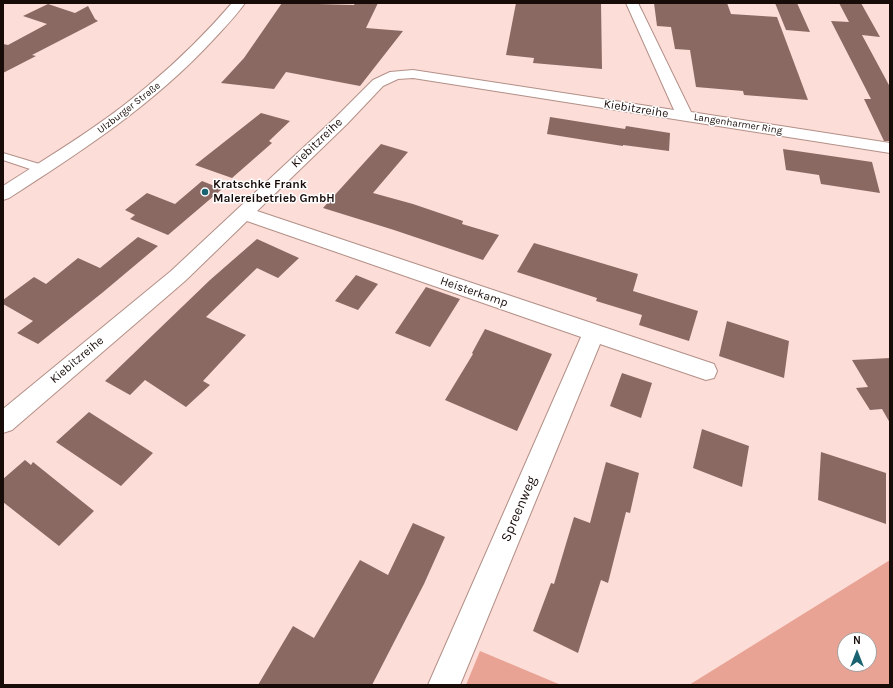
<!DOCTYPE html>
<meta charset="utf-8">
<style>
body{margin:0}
#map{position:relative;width:893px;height:688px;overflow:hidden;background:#fcddd7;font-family:Karla,sans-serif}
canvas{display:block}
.frame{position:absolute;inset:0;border:4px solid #180c09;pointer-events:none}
.north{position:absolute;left:837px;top:632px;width:40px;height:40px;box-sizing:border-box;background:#fff;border:1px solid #a39e9d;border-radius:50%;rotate:0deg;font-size:11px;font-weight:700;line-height:16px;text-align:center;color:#180c09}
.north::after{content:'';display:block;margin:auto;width:14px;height:18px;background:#196370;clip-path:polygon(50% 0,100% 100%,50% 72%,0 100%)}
</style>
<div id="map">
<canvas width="893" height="688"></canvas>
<div class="frame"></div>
<div class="north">N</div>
</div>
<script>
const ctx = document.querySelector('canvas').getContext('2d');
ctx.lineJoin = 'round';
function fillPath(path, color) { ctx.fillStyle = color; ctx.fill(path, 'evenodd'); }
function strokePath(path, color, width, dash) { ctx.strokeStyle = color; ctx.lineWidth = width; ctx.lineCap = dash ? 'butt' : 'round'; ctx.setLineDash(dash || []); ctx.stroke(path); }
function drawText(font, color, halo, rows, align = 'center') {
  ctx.font = font + ' Karla,sans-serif'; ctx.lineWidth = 3; ctx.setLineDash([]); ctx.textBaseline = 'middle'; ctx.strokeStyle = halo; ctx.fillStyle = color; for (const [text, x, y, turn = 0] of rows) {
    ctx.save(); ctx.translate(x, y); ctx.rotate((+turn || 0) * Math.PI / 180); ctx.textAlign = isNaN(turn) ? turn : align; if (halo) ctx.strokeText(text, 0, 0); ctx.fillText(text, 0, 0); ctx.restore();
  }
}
fillPath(new Path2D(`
 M890,560v125h-201zM845,640h24v24h-24z
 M480,651l81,34h-95z`), '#e8a394');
fillPath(new Path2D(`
 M282,3l72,2 1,-2h23l-12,25 37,3 -43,55 -74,-14 -12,17 -53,-6 23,-25z
 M516,3h85l1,66 -69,-6 1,-5 -28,-3z
 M654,3h73l4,11 46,3 31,83 -64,-5 -1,-4 -47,-4 -6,-37 -15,-1 -4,-22 -14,-1z
 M775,3h22l13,29 -24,-2z
 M839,3h22l19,34 -18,-2 28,52v54h-6l-20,-42h7l-40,-78 18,1z
 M48,4l27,9 13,-7 7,13 3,2 -66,34 4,1 -33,17v-29l5,1 39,-21 -24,-8z
 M261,113l29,8 -21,20 3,2 -40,35 -37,-13z
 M550,117l75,12 1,-3 44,7 -1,18 -46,-6v1l-76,-12z
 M381,144l27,8 -35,41 40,11 50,17 -1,3 37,11 -16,25 -89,-30 -71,-22z
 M783,149l89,13 8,31 -59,-9 -2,-9 -33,-5z
 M202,181l20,8 -54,46 -38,-16 5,-4 -10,-5 22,-17 28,11z
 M138,237l20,9 -56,47 -64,51 -21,-11 16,-12 -30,-17v-4l31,-23 12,7 32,-26 22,10z
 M257,239l42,19 -21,20 -21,-10 -51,49 40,18 -43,46 7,4 -24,22 -41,-27 -15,15 -25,-14 105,-101z
 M534,243l104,31 -5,17 65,20 -9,30 -50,-16 3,-10 -46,-14 1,-3 -80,-26z
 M356,275l22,9 -20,26 -23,-9z
 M426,287l34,12 -30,48 -35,-14z
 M727,321l62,20 -5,37 -65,-22z
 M485,329l67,25 -35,77 -72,-31 28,-46 -1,-1z
 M890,358v65l-8,-14 -12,1 -14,-22 12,-1 -16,-27z
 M622,373l30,10 -11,35 -31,-12z
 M89,412l64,41 -32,33 -65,-44z
 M702,429l47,17 -7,41 -49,-19z
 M821,452l65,21v51l-68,-24z
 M25,460l6,5 2,-3 61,49 -35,35 -56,-44v-23z
 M606,462l33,11 -9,40 -4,-1 -18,71 -7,-3 -23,73 -45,-22 18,-48 3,1 20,-67 16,6z
 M413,523l32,14 -21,47 -52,101h-114l35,-59 21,12 46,-78 28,15z`), '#8a6962');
const service = new Path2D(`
 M3,153l43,13 2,3 -2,3 -4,1 -39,-13z`);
const minor = new Path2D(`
 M626,3h12l53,109 199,31v10l-477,-75 -15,1 -15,7 -36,38 -90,87 457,153 3,7 -3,7 -8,2 -106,-36 -140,341h-32l153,-348 -334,-116 -62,60 -173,149 -9,3v-24l168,-138 164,-153 38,-38 17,-8 23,-2 261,40z`);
const secondary = new Path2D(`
 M232,3h13c-9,13 -21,25 -32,37 -59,64 -131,111 -204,158l-6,2v-14c50,-32 102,-63 147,-102 30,-25 57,-52 82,-81z`);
strokePath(service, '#b39088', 2);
strokePath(minor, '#b39088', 2);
strokePath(secondary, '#b39088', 2);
fillPath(service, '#fff');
fillPath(minor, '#fff');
fillPath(secondary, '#fff');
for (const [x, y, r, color] of [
 [205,192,4,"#196370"]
]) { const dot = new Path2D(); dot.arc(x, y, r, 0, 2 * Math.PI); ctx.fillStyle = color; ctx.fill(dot); strokePath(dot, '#fff', 1.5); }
drawText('10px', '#180c09', '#fff', [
 ["Ulzburger Straße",129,108,-38],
 ["Langenharmer Ring",738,124,9]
]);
drawText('12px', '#180c09', '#fff', [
 ["Kiebitzreihe",636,109,9],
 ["Kiebitzreihe",317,143,-44],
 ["Heisterkamp",474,292,19],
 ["Kiebitzreihe",77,360,-40]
]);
drawText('bold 12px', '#180c09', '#fff', [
 ["Kratschke Frank",213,185],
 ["Malereibetrieb GmbH",213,199]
], 'left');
drawText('14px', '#180c09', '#fff', [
 ["Spreenweg",519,509,-67]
]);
</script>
